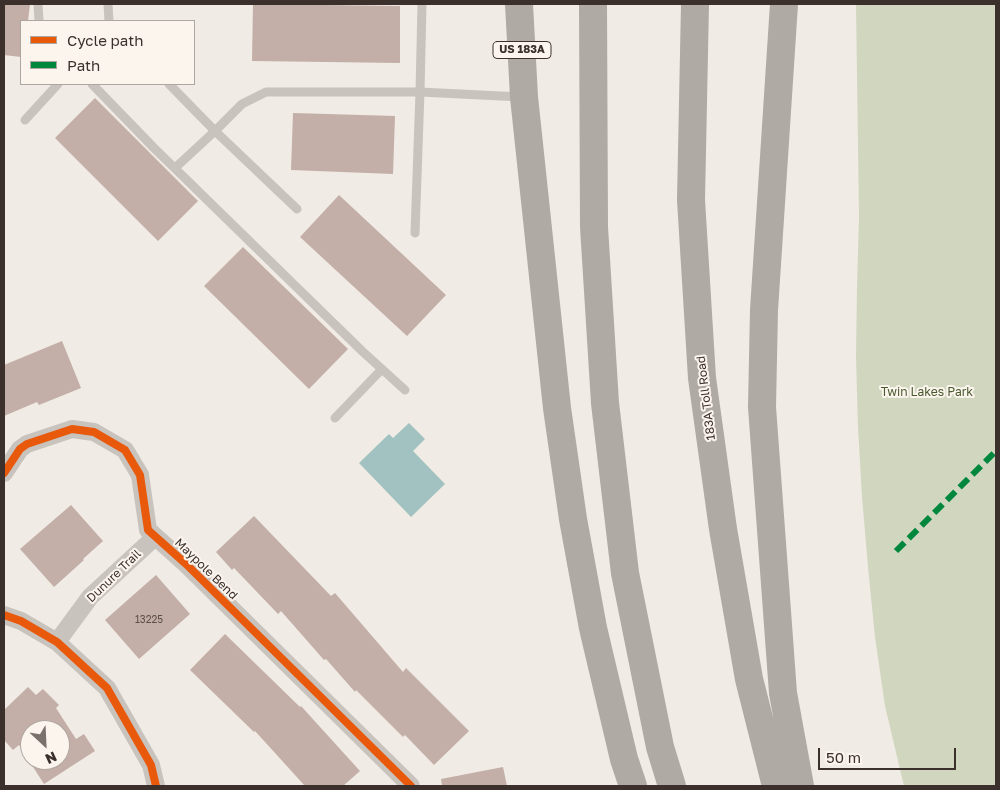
<!DOCTYPE html>
<style>
body{margin:0}
#map{position:relative;width:1000px;height:790px;overflow:hidden;background:#f0ebe5;font-family:"Golos Text",sans-serif}
canvas{display:block}
.frame{position:absolute;inset:0;border:5px solid #3b302b;pointer-events:none}
.legend{position:absolute;left:20px;top:20px;width:175px;height:65px;box-sizing:border-box;background:#fbf5ee;border:1px solid #aea6a0;margin:0;padding:6px 9px;list-style:none;font-size:15px;color:#3b302b}
.legend li{display:flex;align-items:center;gap:10px;height:25px}
.legend b{width:25px;border:1px solid #aea6a0}
.north{position:absolute;left:20px;top:720px;width:50px;height:50px;box-sizing:border-box;background:#fbf5ee;border:1px solid #aea6a0;border-radius:50%;rotate:155deg;font-size:14px;font-weight:700;line-height:20px;text-align:center;color:#3b302b}
.north::after{content:'';display:block;margin:auto;width:18px;height:22px;background:#7a716c;clip-path:polygon(50% 0,100% 100%,50% 72%,0 100%)}
.scale{position:absolute;left:818px;top:748px;width:138px;height:22px;box-sizing:border-box;border:2px solid #3b302b;border-top:0;padding-left:6px;font-size:15px;line-height:18px;white-space:nowrap;color:#3b302b;-webkit-text-stroke:4px #fbf5ee;paint-order:stroke}
</style>
<div id="map">
<canvas width="1000" height="790"></canvas>
<div class="frame"></div>
<ul class="legend">
<li><b style="height:6px;background:#e8590c"></b>Cycle path</li>
<li><b style="height:6px;background:#00873e"></b>Path</li>
</ul>
<div class="north">N</div>
<div class="scale">50 m</div>
</div>
<script>
const ctx = document.querySelector('canvas').getContext('2d');
ctx.lineJoin = 'round';
function fillPath(path, color) { ctx.fillStyle = color; ctx.fill(path, 'evenodd'); }
function strokePath(path, color, width, dash) { ctx.strokeStyle = color; ctx.lineWidth = width; ctx.lineCap = dash ? 'butt' : 'round'; ctx.setLineDash(dash || []); ctx.stroke(path); }
function drawText(font, color, halo, rows, align = 'center') {
  ctx.font = font + ' "Golos Text",sans-serif'; ctx.lineWidth = 4; ctx.setLineDash([]); ctx.textBaseline = 'middle'; ctx.strokeStyle = halo; ctx.fillStyle = color; for (const [text, x, y, turn = 0] of rows) {
    ctx.save(); ctx.translate(x, y); ctx.rotate((+turn || 0) * Math.PI / 180); ctx.textAlign = isNaN(turn) ? turn : align; if (halo) ctx.strokeText(text, 0, 0); ctx.fillText(text, 0, 0); ctx.restore();
  }
}
fillPath(new Path2D(`
 M856,4h140v782h-92l-19,-80 -10,-69 -7,-70 -6,-70 -4,-70 -2,-70 1,-70 2,-70z`), '#d1d6bf');
fillPath(new Path2D(`
 M409,423l16,16 -12,12 32,33 -34,33 -52,-54 30,-29 4,4z`), '#a1c2c1');
fillPath(new Path2D(`
 M4,4h26l-2,17h-7v36l-17,-2z
 M253,4l147,2v57l-148,-2z
 M95,98l103,103 -40,40 -103,-103z
 M293,113l102,3 -2,58 -102,-4z
 M339,195l107,100 -39,41 -107,-99z
 M243,247l105,102 -39,40 -105,-103z
 M62,341l19,47 -42,17 -2,-3 -33,14v-51z
 M71,505l32,36 -20,18 1,1 -30,27 -34,-38z
 M254,516l77,80 4,-3 68,79 3,-4 63,63 -35,34 -29,-30 -2,2 -47,-47 -1,2 -29,-33 -2,1 -43,-49 -3,3 -44,-46 -2,2 -16,-18z
 M156,575l34,39 -51,45 -34,-39z
 M225,634l75,73 1,-1 59,65 -17,15h-38l-50,-55 -1,1 -64,-62z
 M28,687l8,8 7,-6 16,16 -3,3 20,31 8,-5 11,17 -51,33 -25,-39 -6,5 -9,-10v-30zM30,730h30v30h-30z
 M503,767l4,19h-65l-1,-7z`), '#c3afa7');
strokePath(new Path2D(`
 M38,4l1,17
 M108,4l1,17
 M92,84l62,64 208,203 43,39
 M169,84l46,47 82,78
 M25,120l33,-36
 M175,168l40,-37 27,-27 24,-12h154l101,5
 M415,233l5,-141 2,-88
 M335,418l47,-49`), '#c9c3be', 9);
strokePath(new Path2D(`
 M4,473l16,-24 7,-5 45,-15 22,3 31,18 15,25 8,55 38,34 225,222
 M4,615l17,6 36,21 50,46 44,77 5,21
 M57,642l33,-45 65,-60`), '#c9c3be', 18);
strokePath(new Path2D(`
 M519,4l5,93 33,311 16,111 20,109 31,131 9,27
 M593,4l1,223 11,176 20,170 35,174 12,39
 M695,4l-4,196 11,178 21,151 26,150 27,107
 M784,4l-20,306 -2,97 21,286 17,93`), '#afaaa4', 28);
strokePath(new Path2D(`
 M896,551l100,-100`), '#00873e', 6, [12, 6]);
strokePath(new Path2D(`
 M4,473l16,-24 7,-5 45,-15 22,3 31,18 15,25 8,55 38,34 225,222
 M4,615l17,6 36,21 50,46 44,77 5,21`), '#e8590c', 8);
drawText('10px', '#5d504a', null, [
 ["13225",149,620]
]);
for (const [x, y, w] of [
 [522,50,58]
]) { const box = new Path2D(); box.roundRect(x - w / 2, y - 8.5, w, 17, 4); ctx.fillStyle = '#fbf5ee'; ctx.fill(box); strokePath(box, '#3b302b', 1); }
drawText('bold 11px', '#3b302b', null, [
 ["US 183A",522,50]
]);
drawText('12px', '#4a5a2e', '#fbf5ee', [
 ["Twin Lakes Park",927,392]
]);
drawText('12px', '#3b302b', '#fbf5ee', [
 ["183A Toll Road",706,398,-97],
 ["Maypole Bend",206,569,44],
 ["Dunure Trail",114,576,-44]
]);
</script>
